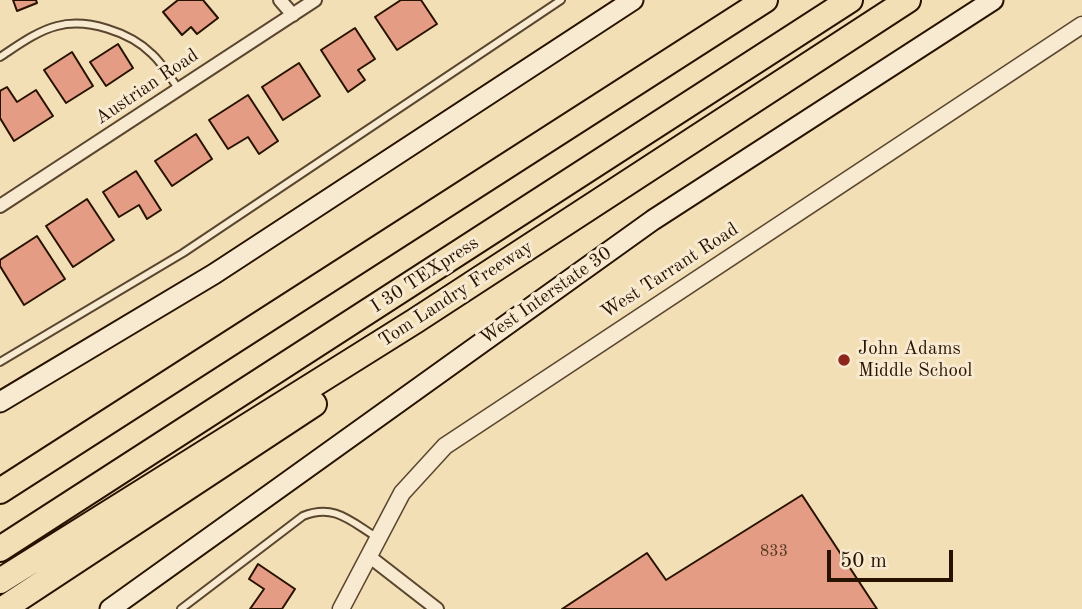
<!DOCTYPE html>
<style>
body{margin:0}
#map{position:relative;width:1082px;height:609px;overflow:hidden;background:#f3dfb6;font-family:"Old Standard TT",serif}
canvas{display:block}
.scale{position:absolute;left:827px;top:550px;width:126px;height:32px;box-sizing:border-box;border:4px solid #271200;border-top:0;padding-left:9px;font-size:21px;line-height:24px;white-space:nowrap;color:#271200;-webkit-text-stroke:5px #f7ead0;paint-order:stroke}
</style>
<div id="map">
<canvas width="1082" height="609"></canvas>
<div class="scale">50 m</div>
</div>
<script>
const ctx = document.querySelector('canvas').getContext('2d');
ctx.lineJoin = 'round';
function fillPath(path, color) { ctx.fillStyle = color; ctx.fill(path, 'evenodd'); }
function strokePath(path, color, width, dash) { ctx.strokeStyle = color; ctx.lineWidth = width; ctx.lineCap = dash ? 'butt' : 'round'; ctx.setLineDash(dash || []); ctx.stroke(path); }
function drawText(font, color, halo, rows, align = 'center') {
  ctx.font = font + ' "Old Standard TT",serif'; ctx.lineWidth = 6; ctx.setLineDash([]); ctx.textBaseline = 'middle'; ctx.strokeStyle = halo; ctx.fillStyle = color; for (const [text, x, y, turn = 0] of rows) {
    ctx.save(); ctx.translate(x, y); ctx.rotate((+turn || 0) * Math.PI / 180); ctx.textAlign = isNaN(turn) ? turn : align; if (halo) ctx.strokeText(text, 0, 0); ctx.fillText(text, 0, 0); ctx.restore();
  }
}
const building = new Path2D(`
 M13,0h23l1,3 -20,8z
 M178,0h25l15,18 -21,16 -6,-7 -9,8 -19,-23z
 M401,0h20l16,24 -40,26 -22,-33z
 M355,28l20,31 -17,11 7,10 -17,12 -27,-42z
 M118,44l15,24 -27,18 -16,-24z
 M72,52l21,34 -27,17 -22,-33z
 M299,63l21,33 -37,24 -21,-33z
 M7,87l10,15 19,-12 17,26 -39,25 -14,-23v-27z
 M248,95l30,46 -19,13 -11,-17 -20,12 -19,-29z
 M196,134l16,25 -40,27 -17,-25z
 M136,171l25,39 -14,9 -8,-14 -20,12 -16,-25z
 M87,199l27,41 -41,27 -27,-41z
 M37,236l28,43 -41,26 -24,-39v-6z
 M802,495l75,114h-315l85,-56 19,27z
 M258,564l37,25 -13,20h-32l14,-20 -15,-10z`);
fillPath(building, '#e49d84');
strokePath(building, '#271200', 2);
const service = new Path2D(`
 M0,57c17,-11 37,-26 57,-31 30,-8 73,6 95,28 10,9 18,23 26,34
 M0,362l183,-109 378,-253
 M181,609l122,-93c32,-13 48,6 75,22`);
const minor = new Path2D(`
 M280,0l13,15
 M0,206l315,-206
 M370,557l67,52`);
const tertiary = new Path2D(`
 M341,609l61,-116 43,-47 637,-421`);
const secondary = new Path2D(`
 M0,402l214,-128 419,-274
 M110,609l543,-389 340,-220`);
const motorway = new Path2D(`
 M0,491l765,-491
 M0,549l850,-549
 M0,581l415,-260 493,-321
 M3,609l311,-205`);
strokePath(service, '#5a452e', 10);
strokePath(minor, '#5a452e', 16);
strokePath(tertiary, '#5a452e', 19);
strokePath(secondary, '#271200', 23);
strokePath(motorway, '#271200', 28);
strokePath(service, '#f7ead0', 6);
strokePath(minor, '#f7ead0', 12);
strokePath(tertiary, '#f7ead0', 16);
strokePath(secondary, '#f7ead0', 19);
strokePath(motorway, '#f3dfb6', 24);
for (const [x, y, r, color] of [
 [844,360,7,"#8f2418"]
]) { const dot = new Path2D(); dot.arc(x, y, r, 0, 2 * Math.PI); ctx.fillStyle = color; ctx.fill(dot); strokePath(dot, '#f7ead0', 2.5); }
drawText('16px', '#563521', null, [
 ["833",774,552]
]);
drawText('19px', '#271200', '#f7ead0', [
 ["Austrian Road",147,87,-34],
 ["West Tarrant Road",670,271,-33],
 ["I 30 TEXpress",425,275,-33],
 ["Tom Landry Freeway",456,294,-33],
 ["West Interstate 30",546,296,-35]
]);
drawText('19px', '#271200', '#f7ead0', [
 ["John Adams",858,349],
 ["Middle School",858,371]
], 'left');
</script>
